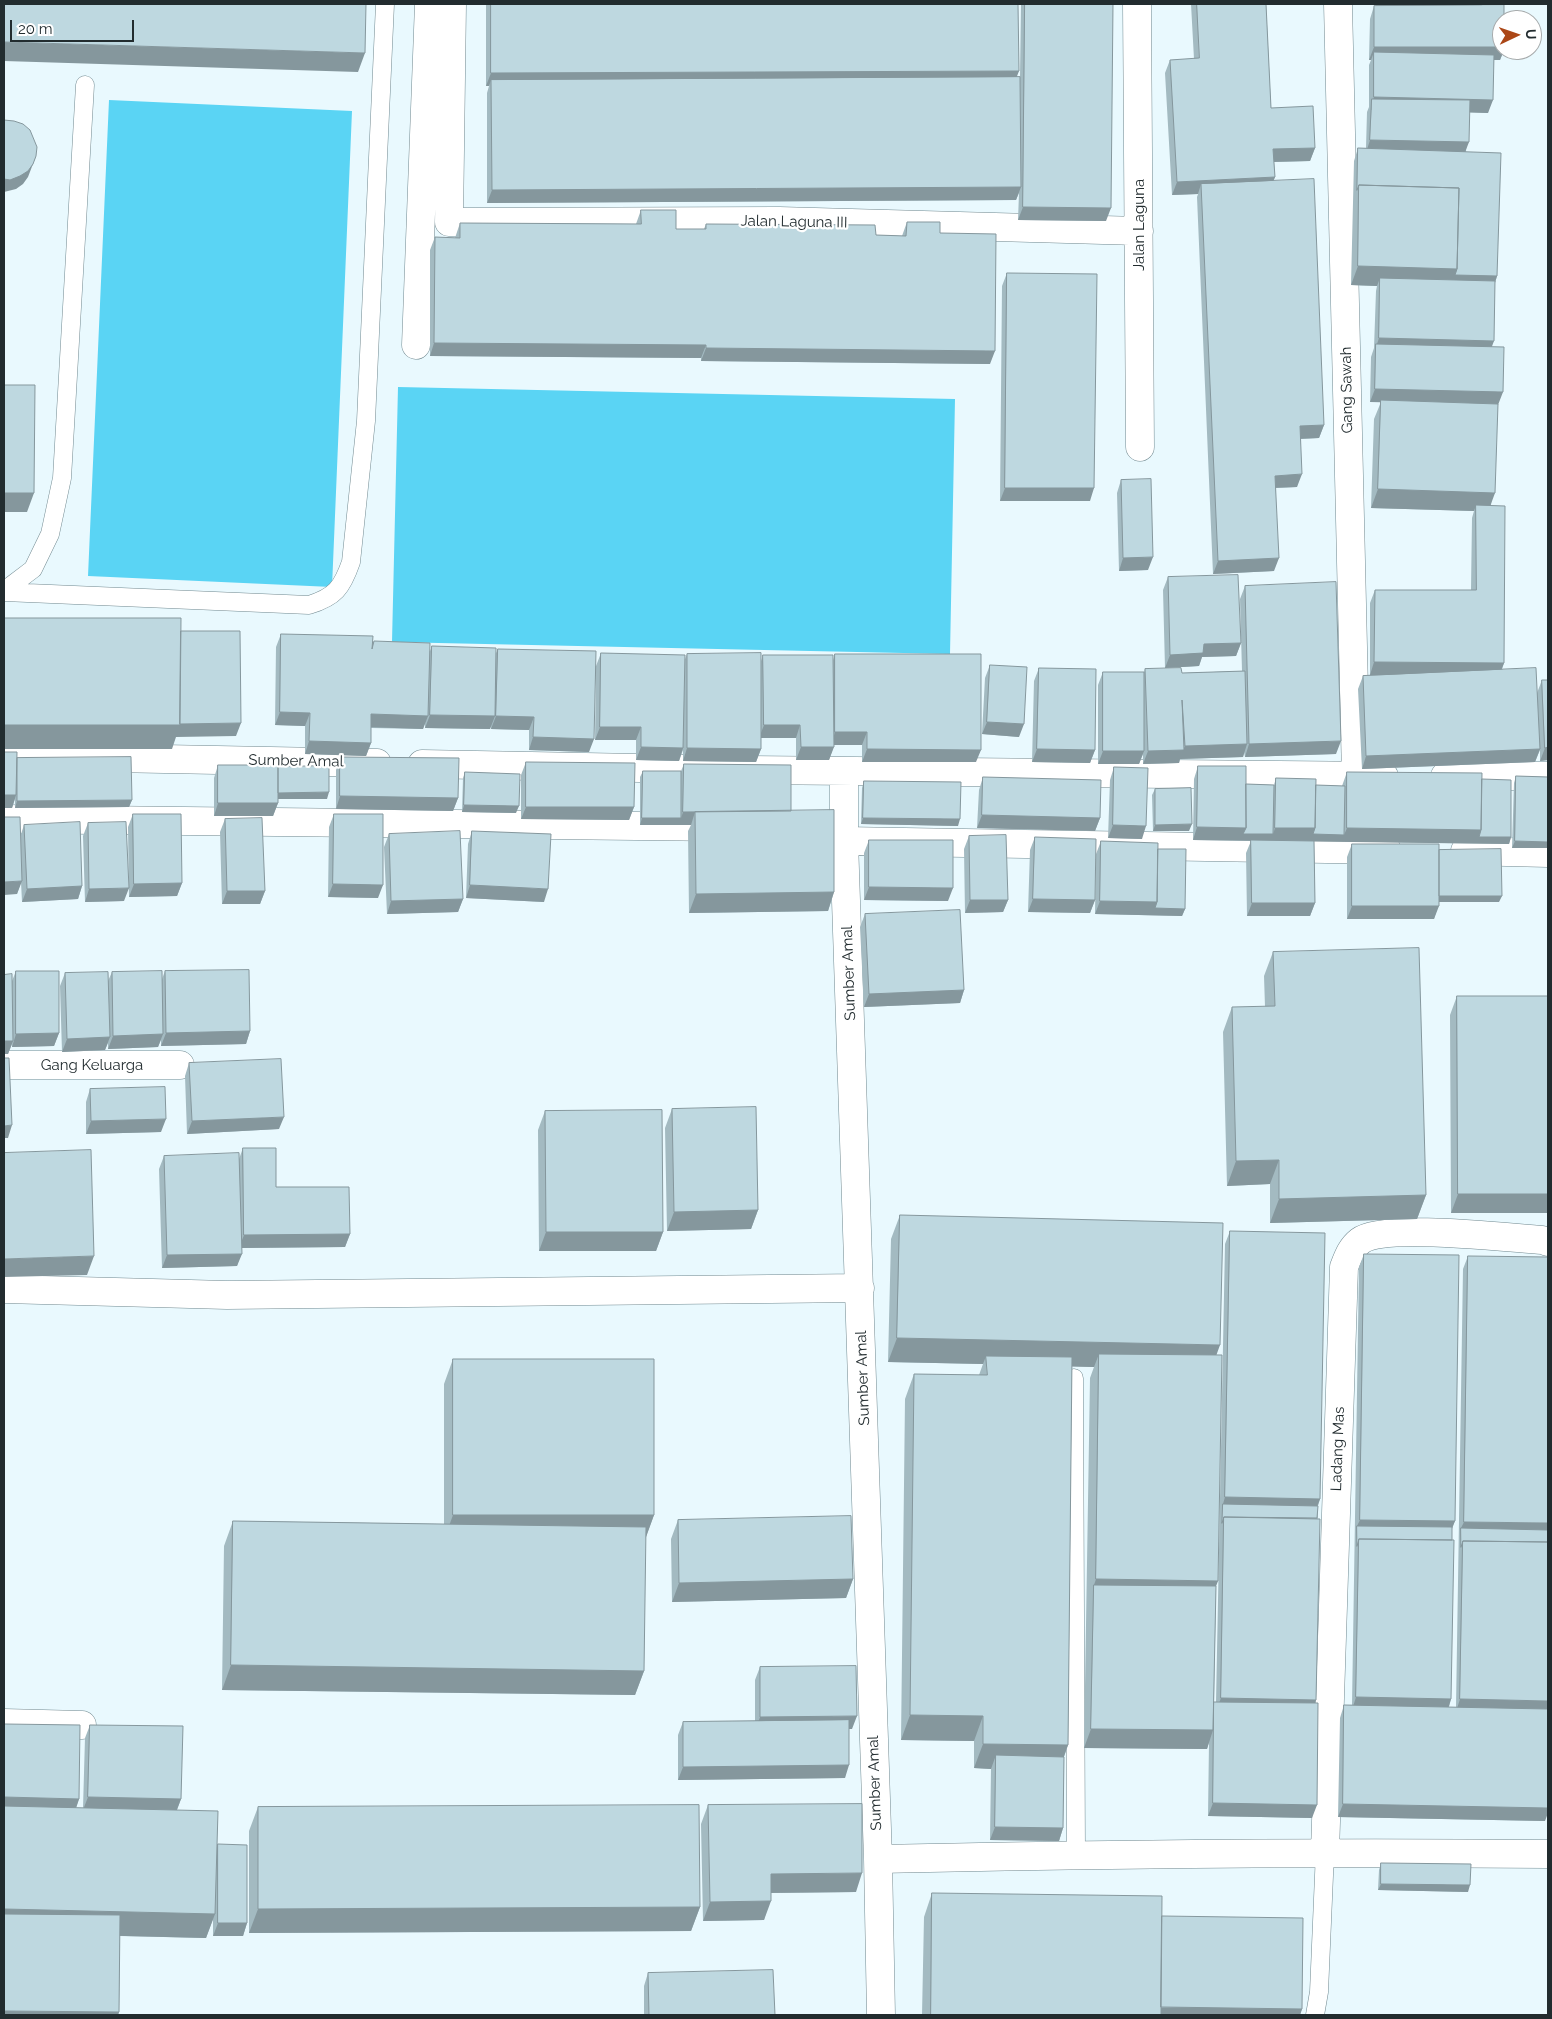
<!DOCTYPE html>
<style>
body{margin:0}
#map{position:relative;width:1552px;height:2019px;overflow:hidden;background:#e9f9fe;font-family:Raleway,sans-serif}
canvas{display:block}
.frame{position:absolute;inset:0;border:5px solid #222c2f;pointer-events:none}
.north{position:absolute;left:1492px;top:10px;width:50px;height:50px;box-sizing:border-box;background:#fff;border:1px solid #a7abac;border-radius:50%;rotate:87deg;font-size:14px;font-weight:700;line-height:20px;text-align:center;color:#222c2f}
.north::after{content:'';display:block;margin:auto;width:18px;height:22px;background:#ab4717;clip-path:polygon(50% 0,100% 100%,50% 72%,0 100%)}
.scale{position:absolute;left:10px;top:20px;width:124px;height:22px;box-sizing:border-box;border:2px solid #222c2f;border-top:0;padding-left:6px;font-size:15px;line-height:18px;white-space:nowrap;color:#222c2f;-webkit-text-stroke:4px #fff;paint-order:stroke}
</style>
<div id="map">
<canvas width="1552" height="2019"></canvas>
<div class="frame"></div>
<div class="north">U</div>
<div class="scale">20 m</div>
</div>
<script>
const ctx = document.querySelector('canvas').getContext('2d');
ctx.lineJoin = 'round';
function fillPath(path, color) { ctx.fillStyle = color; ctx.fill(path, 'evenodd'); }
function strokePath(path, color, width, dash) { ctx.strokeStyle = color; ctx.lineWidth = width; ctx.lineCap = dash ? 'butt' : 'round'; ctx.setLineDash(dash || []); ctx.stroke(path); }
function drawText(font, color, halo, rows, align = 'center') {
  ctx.font = font + ' Raleway,sans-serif'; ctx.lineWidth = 4.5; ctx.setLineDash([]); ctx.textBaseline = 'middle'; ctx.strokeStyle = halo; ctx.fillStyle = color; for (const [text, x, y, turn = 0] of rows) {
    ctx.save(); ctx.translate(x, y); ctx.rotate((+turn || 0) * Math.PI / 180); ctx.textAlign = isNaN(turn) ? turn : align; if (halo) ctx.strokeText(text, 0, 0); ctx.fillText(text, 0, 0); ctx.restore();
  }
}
fillPath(new Path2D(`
 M109,100l243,11 -20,476 -244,-11z
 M398,387l557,12 -5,255 -558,-12z`), '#5ad4f4');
const service = new Path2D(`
 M4,591l29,-22 17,-35 12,-56 23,-393
 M4,592l305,13c26,-8 33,-17 42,-43l15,-141 19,-417
 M1074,1378l2,476
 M1315,2015l4,-23 6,-140`);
const minor = new Path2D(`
 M452,4l-3,218 330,-1 360,10
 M1137,4l3,443
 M1338,4l18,772
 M416,345l13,-341
 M4,756l373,7
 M422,764l326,6 636,6
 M844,771v70l34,1018 3,156
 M1445,776h103
 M4,819l723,8
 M844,841l543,9
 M1465,851l83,2
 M4,1065h176
 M4,1289l223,6 633,-7
 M4,1723l78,2
 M1325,1852l19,-585c4,-10 7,-19 16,-26 23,-18 149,-3 182,-1l6,2
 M878,1859c223,-5 447,-7 670,-5`);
strokePath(service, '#718990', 19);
strokePath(minor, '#718990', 29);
strokePath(service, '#fff', 18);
strokePath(minor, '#fff', 28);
fillPath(new Path2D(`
 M486,4h532l-2,73h4l1,-73h92l-7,217 -88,-1 1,-27 -3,7 -529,3v-110l2,-7h-3z
 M1191,4h75l5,104 44,40 -5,13 -36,1 1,15 -2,4 51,244 -5,13 -18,1 -4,48 -21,1 -2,83 -61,3 -16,-377 1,-3 -26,1 -7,-122 5,-13 24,-1z
 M1376,4h106v1l20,45h2l-4,10h-6l-6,53 -19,-1 -3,39 31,125 -2,7 -3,64 6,58 -7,100 13,158 -2,6 35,24 5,-13h6v80l-8,1v-11l-5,12 -173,7 -4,-80 5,-13 7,-1v-72l5,-13h96l1,-72 2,-7 -103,-3 3,-89 7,-17h-11l1,-45 3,-9 2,-57 1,-5 -26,-1 3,-124 4,-13h8l1,-36 2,-5v-42l2,-5h-2l1,-41 4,-13h2z
 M641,210l35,19h28l2,-5 170,11 26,1 5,-14 33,11 50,131 -289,-3v-3l-271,-2v-106l5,-13 20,1 5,-15 176,1z
 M1007,273l83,228h-90l2,-215z
 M1121,480l27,90 -29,1 -2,-78z
 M1168,577l73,66 -5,13 -34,1 -3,9 -34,2 -2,-78z
 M1245,586l91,168 -91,3 -1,-5 -1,5 -63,2 -1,4 -36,1v-10l-4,10h-41v-79l5,-13h41l1,-3 37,4 60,-2 -2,-72z
 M281,634l91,10 2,-3 56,10 2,-5 64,7 2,-4 98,17 5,-13 84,6 2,-5 74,7 2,-6 70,5 2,-6 141,108h-114v-17h-28l-5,15h-33v-22h-35v11l-5,13 -73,-1v-11l-4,11 -43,-1v-20h-41l1,-66 -7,78 -60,-2v-20l-38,-1v-4l-1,4 -65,-1v-5l-2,6 -52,-1v15l-5,13 -61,-2v-28l-30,-1 1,-78z
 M990,665l29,72 -37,-3 3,-56z
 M1039,668l56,82 -5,13 -58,-1 2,-81z
 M4,752l13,6 115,42 -3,7 -114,1v-9l-3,9h-8z
 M340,757l118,41 -5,13 -117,-2v-39z
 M526,762l108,45 -5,13 -108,-1v-44z
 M684,764l107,47 43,81 -6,19 -139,2 -1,-82 3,-6h-51v-48l3,-6h38z
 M218,765l60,2 49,32h-49v4l-5,13h-59v-38z
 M1198,766l48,18 28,1 2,-7 40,7 26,1 5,-14 135,7 29,58 -2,7 -195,-3 1,62 -5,13h-63l-1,-63 5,-12 -58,-1 1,-61z
 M1114,767l28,72 -34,-1 2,-58z
 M465,772l51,41 -54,-1 1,-34z
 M1516,776l32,1v71h-36l2,-65z
 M983,777l117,41 -5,13 -118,-3 2,-38z
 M864,781l94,45 -97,-2 1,-36z
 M1155,789l34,42h-36l-1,-36z
 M133,814l49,69 -5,13 -48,1 -1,-70z
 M334,814l44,84 -50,-1 1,-70z
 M225,819l40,72 -5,13h-38l-2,-72z
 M88,823l36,78 -39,1 -2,-66z
 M24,825l58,61 -4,13 -56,3 -1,-20 -4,12 4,-60z
 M472,831l72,71 -78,-4 2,-54z
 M389,834l74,65 -5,13 -71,2 -3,-67z
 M969,836l39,64 -5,12 -38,1 -1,-64z
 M1035,837l60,63 -5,13 -62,-1 2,-62z
 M869,840l79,61 -84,-1v-47z
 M1101,841l57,8 27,60 -3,7 -87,-2 1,-60z
 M1352,844l87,6 60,52h-60l-5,17h-87v-62z
 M865,914l99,76 -4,13 -96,4 -4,-80z
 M1273,952l153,243 -9,24 -147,4v-39l-43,2 -4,-154 9,-25h33l-1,-31z
 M16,971l43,62 -5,13 -42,1v-3l-4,10h-4v-79l8,6z
 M165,971l85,60 -4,13 -85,2v-6l-3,7 -50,2v-6l-3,7 -43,2 -2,-66 5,-13 43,8 4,-9 50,7z
 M1457,996h91v217h-97l-1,-198z
 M189,1063l90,66 -92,5 -2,-58z
 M90,1089l71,43 -75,2v-32z
 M672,1109l86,101 -7,19 -84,2 -2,-103z
 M545,1111l118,121 -7,19h-117l-1,-121z
 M243,1148l33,39 74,47 -5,13 -103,1 -5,18 -75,2 -3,-99 5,-13 75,3z
 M900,1215l317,140 -1,231 -2,116h2l9,-458 5,-13 90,268 -2,7 -3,197 -3,115 -104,-2 1,-74 -2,7 -123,-1 6,-370 4,-11 -22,-1 -4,379 -4,12 -1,71 -4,13 -69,-1 1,-71 -17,-1v-27l-73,-1 4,-341 9,-25 65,1 4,-11 -95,-2 3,-123z
 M1364,1254l91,267 -3,6 -1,172 -2,8h7l7,-438 5,-13 77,565 -207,-4 2,-99 4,-13h8l7,-438z
 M453,1359l201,156 -9,24 -1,132 -9,24 -413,-5 2,-144 9,-25 211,3v-140z
 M678,1520l175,59 -7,19 -174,4 -1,-63z
 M760,1667l92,62h-3l-4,49 -167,2v-45l5,-13 72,-1v-41z
 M4,1724l75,75 -3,9h7l2,-70 5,-13 91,74 -4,11 40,37 1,-3 29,79 -4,13h-30v-17l-7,19 -86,-2 -1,76 -1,3h-114z
 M708,1805l148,87 -85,1 -7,27 -61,1 -2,-97z
 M258,1807l442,100 -9,24 -442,2v-102z
 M1381,1863l87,29 -90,-2 1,-20z
 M932,1893l230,23 140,93 -2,6h-378l2,-98z
 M648,1973l127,42h-131v-29z`), '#a3bac1');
fillPath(new Path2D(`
 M1381,4h101l-4,12 -102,1z
 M4,42l361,11 -7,19 -354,-11z
 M1374,47h128v3h2l-4,10h-126v-8l-3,8h-2z
 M1019,71l-5,13 -523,-4 -2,6h-3l5,-13z
 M1374,97l119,3 -5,13 -117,-3 1,-7z
 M1370,140l99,2 -5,13 -98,-2z
 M1315,148l-5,13 -41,1 4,-13z
 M36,156l-8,21 -5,7 -7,5 -12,3v-13z
 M1275,177l-5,13 -69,-6 -3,10 -26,1 5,-13z
 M1021,187l-5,13 -529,3 5,-13z
 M1023,207l88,1 -5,13 -88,-1z
 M1358,266l99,3 40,7 -4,13 -113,-11 -3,8 -26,-1z
 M1379,338l115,3 -5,13 -113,-7z
 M434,343l272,2 -5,13 -271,-2z
 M706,348l289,3 -5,13 -289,-3z
 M1375,389l128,3 -5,13 -128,-3z
 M1324,425l-5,13 -24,1 5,-13z
 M1302,474l-5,13 -27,1 5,-12z
 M1005,488h89l-4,13h-90z
 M1378,489l117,4 -7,19 -12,-7 -2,6 -103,-3z
 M4,493h30l-7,19h-23z
 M1153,557l-5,13 -29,1 4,-13z
 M1279,558l-5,13 -61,3 5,-13z
 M1241,643l-5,13 -34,1 -3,9 -34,2 5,-13 34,-11z
 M1374,662l130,1 -5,13 -129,-1z
 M280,712l30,1 -5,13 -30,-1z
 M371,714l57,2 -5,13 -57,-2z
 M430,715l65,1 -5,13 -65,-1z
 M496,716l38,1 -5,13 -38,-1z
 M987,722l37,2 -5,13 -37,-3z
 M241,723l-5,13 -60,1 -4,12h-168v-24z
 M764,725h36l-4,13h-37z
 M600,727h41l-5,13h-41z
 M835,732h32l-5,13h-31z
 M533,737l61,2 -5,13 -60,-2z
 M309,741l62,2 -5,13 -61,-2z
 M1341,741l-5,13 -91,3 4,-13z
 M1247,744l-4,13 -63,2 -1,4 -36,1 5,-13 35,-1 2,-4z
 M641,747l42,1 -4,13 -43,-1z
 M801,747h33l-5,13h-33z
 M1548,747v13l-8,1 5,-13z
 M687,748l74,1 -5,13 -73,-1z
 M867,749l114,1 -5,12h-114z
 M1037,749l58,1 -5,13 -58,-1z
 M1540,749l-5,13 -173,7 4,-13z
 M1103,751h41l-5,13h-41z
 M329,792l-2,7h-51l2,-6z
 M4,795h12l-4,13h-8z
 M340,796l118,2 -5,13 -117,-2z
 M132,800l-3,7 -114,1 2,-7z
 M218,803h60l-5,13h-59z
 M464,805l55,1 -3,7 -54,-1z
 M526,807h108l-5,13 -108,-1z
 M683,812h12l-4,13h-51l2,-7h39z
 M982,815l118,3 -5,13 -118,-3z
 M863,818l97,1 -2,7 -97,-2z
 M1192,824l-3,7h-36l2,-6z
 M1113,825l33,1 -4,13 -34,-1z
 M1197,827l49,1 27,6 2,-6h40l29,7 3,-7 134,2 30,7 -2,7 -316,-4z
 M1515,841l33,1v6h-36z
 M22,881l-5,13 -13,1v-13z
 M182,883l-5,13 -48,1 5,-13z
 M333,884l50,1 -5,13 -50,-1z
 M470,885l78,4 -4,13 -78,-4z
 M82,886l-4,13 -56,3 5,-13z
 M869,887l84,1 -5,13 -84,-1z
 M129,888l-5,13 -39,1 4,-13z
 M227,891h38l-5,13h-38z
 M834,892l-6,19 -139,2 7,-19z
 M1436,896h66l-3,6h-65z
 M463,899l-5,13 -71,2 4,-13z
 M1033,899l62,1 -5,13 -62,-1z
 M970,900h38l-5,12 -38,1z
 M1100,901l57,1 28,7 -3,7 -87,-2z
 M1252,903h63l-5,13h-63z
 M1352,906h87l-5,13h-87z
 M964,990l-4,13 -96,4 5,-13z
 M250,1031l-4,13 -85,2 5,-13z
 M59,1033l-5,13 -42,1 4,-13z
 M163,1034l-5,13 -50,2 5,-13z
 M110,1037l-5,13 -43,2 5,-13z
 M4,1041h9l-5,13h-4z
 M284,1117l-5,12 -92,5 5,-13z
 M166,1119l-5,13 -75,2 5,-13z
 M12,1125l-4,13h-4v-12z
 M1279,1160l-9,24 -43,2 9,-25z
 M1458,1194h90v19h-97z
 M1426,1195l-9,24 -147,4 9,-24z
 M758,1210l-7,19 -84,2 7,-19z
 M546,1232h117l-7,19h-117z
 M350,1234l-5,13 -106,1 5,-13z
 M242,1254l-5,12 -75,2 5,-13z
 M94,1256l-7,19 -83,2v-18z
 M897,1338l323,7 -9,25 -112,-16 -5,13 -108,-2v-9l-3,8 -95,-2z
 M1225,1497l95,2 -5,13 -92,-8z
 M453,1515h201l-9,25h-201z
 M1360,1520l95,1 -5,13 -93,-8z
 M1464,1522l84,1v13l-87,-8z
 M853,1579l-7,19 -174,4 7,-19z
 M1096,1579l122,2 -9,24 -115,-20z
 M231,1665l413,6 -9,24 -413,-5z
 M1356,1697l95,2 -4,13 -95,-2z
 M1221,1698l95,2 -5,13 -95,-2z
 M1460,1699l88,2v13l-92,-2z
 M910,1715l73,1 -9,25 -73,-1z
 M857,1716l-5,13h-96l4,-12z
 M1091,1729l122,1 -6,19 -123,-1z
 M983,1744l85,1 -9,25 -63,-15 -5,14 -17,-1z
 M849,1765l-4,13 -167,2 5,-13z
 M4,1797l75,2 -4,12 -71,-1z
 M88,1797l93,2 -5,13 -93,-2z
 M1213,1803l104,2 -5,13 -104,-2z
 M1343,1804l205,4v5l-3,8 -207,-4z
 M995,1827l68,1 -4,13 -69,-1z
 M862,1873l-6,19 -92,1 7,-19z
 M1381,1884l89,1 -2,7 -90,-2z
 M771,1901l-7,19 -61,1 7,-19z
 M700,1907l-9,24 -442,2 9,-24z
 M4,1909l211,5 -9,24 -202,-5z
 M218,1923h29l-4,13h-30z
 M1159,2007l143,2 -2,6h-144z
 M4,2011l115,1 -1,3h-114z`), '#85979d');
const building = new Path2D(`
 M4,4h362l-1,49 -361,-11z
 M491,4h527l1,67 -528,2z
 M1025,4h88l-2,204 -88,-1z
 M1197,4h69l5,104 42,-2 2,42 -42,1 2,28 -98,5 -7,-122 29,-2z
 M1504,5v15h-2v27h-128v-41z
 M1374,52l120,3 -1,45 -119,-3z
 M1020,77l1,110 -529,3 -1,-110z
 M1372,99l98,1 -1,42 -99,-2z
 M4,120l10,1 9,3 7,6 7,17 -1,9 -3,8 -5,7 -8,5 -10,4 -6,-1z
 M1358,148l143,5 -4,123 -42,-1 2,-6 2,-81 -100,-3 -2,5z
 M1314,179l10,246 -24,1 2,48 -27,2 4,82 -61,3 -17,-377z
 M1359,185l100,3 -2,81 -99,-3z
 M641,210h35v19h30v-5l169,1 1,10 30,1 1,-14h33v11l56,1 -1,117 -289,-3v-3l-272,-2 1,-106 25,1v-15l181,1z
 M1007,273l90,1 -3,214h-89z
 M1380,278l115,3 -1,60 -115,-3z
 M1376,344l128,3 -1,45 -128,-3z
 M4,385h31l-1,108h-30z
 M1381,400l117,4 -3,89 -117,-4z
 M1151,479l2,78 -30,1 -2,-78z
 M1476,505l29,1 -1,157 -130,-1 1,-72h101z
 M1238,575l3,68 -37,1 -1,9 -33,2 -2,-78z
 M1336,582l5,159 -92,3 -4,-158z
 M4,618h177l-1,107h-176z
 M181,631h59l1,92 -61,1z
 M281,634l92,2 -1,13 2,-8 56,2 -2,73 -57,-2v29l-62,-2 1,-28 -30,-1z
 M432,646l64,2 -1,68 -65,-1z
 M498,649l98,2 -2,88 -61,-2 1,-20 -38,-1z
 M601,653l84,2 -2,93 -42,-1v-20h-41z
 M761,653v96l-74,-1v-94z
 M835,654h146v96l-114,-1v-17h-32z
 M763,655h70l1,92h-33l-1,-22h-36z
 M990,665l37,2 -3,57 -37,-2z
 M1039,668l57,1 -1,81 -58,-1z
 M1181,668l1,5 63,-2 2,73 -62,2 -3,-46 2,50 -36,1 -3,-82z
 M1536,668l4,81 -174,7 -3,-80z
 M1103,672h41v79h-41z
 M1542,680h6v67l-3,1z
 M4,752h13l-1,43h-12z
 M131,757l1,43 -115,1v-43z
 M340,757l119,1 -1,40 -118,-2z
 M526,762l109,1 -1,44h-108z
 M684,764l107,1v46l-108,1z
 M218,765h60v38h-60z
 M329,766v26l-51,1v-26z
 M1198,766h48v62l-49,-1z
 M1114,767l34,1 -2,58 -33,-1z
 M643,771h38v47h-39z
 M465,772l55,2 -1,32 -55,-1z
 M1347,772l135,1 -1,57 -134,-2z
 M1516,776l32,1v65l-33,-1z
 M983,777l118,3 -1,38 -118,-3z
 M1276,778l40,1 -1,49h-40z
 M1482,779l29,1v57h-32l2,-7z
 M864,781l97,1 -1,37 -97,-1z
 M1246,784l28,1 -1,49h-30l3,-6z
 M1316,785l29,1 -1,49 -31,-1 2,-6z
 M1191,788l1,36 -37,1v-36z
 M834,810v82l-138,2 -1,-82z
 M133,814h48l1,69 -48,1z
 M334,814h49v71l-50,-1z
 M4,817h16l2,64 -18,1z
 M262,818l3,73h-38l-2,-72z
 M80,822l2,64 -55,3 -3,-64z
 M126,822l3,66 -40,1 -1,-66z
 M460,831l3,68 -72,2 -2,-67z
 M472,831l79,3 -3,55 -78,-4z
 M1006,835l2,65h-38l-1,-64z
 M1035,837l61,2 -1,61 -62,-1z
 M869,840h84v48l-84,-1z
 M1251,840l63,1 1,62h-63z
 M1101,841l57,2 -1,59 -57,-1z
 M1352,844h87v62h-87z
 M1158,849h28l-1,60 -30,-1 2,-6z
 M1501,849l1,47h-63v-46z
 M960,910l4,80 -95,4 -4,-80z
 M1419,948l7,247 -147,4v-39l-43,1 -4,-154 43,-1 -2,-54z
 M249,970l1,61 -84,2 -1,-62z
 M16,971h43v62l-43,1z
 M162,971l1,63 -50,2 -1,-64z
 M108,972l2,65 -43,2 -2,-66z
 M12,974l1,67h-9v-66z
 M1457,996h91v198h-90z
 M4,1058h5l3,67 -8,1z
 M281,1059l3,58 -92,4 -3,-58z
 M165,1087l1,32 -75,2 -1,-32z
 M756,1107l2,103 -84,2 -2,-103z
 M662,1110l1,122h-117l-1,-121z
 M243,1148h33v39h73l1,47 -106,1z
 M91,1150l3,106 -90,3v-106z
 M239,1153l3,101 -75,1 -3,-99z
 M900,1215l323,8 -3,122 -323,-7z
 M1230,1231l95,2 -5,266 -95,-2z
 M1364,1254l95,1 -4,266 -95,-1z
 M1468,1256l80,1v266l-84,-1z
 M1099,1354l123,1 -4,226 -122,-2z
 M986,1356l86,1 -4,388 -85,-1v-28l-73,-1 4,-341 73,1z
 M453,1359h201v156h-201z
 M1223,1504l95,2 -1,12 -93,-1 -2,6z
 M851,1516l2,63 -174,4 -1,-63z
 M1224,1517l96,2 -4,181 -95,-2z
 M233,1521l413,6 -2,144 -413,-6z
 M1357,1526l95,1v13l-93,-1 -2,7z
 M1461,1528l87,2v12l-85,-1 -2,6z
 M1359,1539l95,1 -3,159 -95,-2z
 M1463,1541l85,1v159l-88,-2z
 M1094,1585l122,1 -3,144 -122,-1z
 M856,1666l1,50 -97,1v-50z
 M1214,1702l104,1 -1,102 -104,-2z
 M1344,1705l204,4v99l-205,-4z
 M849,1720v45l-166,2v-45z
 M4,1724l76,1 -1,74 -75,-2z
 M90,1725l93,1 -2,73 -93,-2z
 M996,1755l68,2 -1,71 -68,-1z
 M862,1804v69l-91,1v27l-61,1 -2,-97z
 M699,1805l1,102 -442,2v-102z
 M4,1806l214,5 -3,103 -211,-5z
 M218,1844l29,1v78h-29z
 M1381,1863l90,1 -1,21 -89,-1z
 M932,1893l230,3 -1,119h-230z
 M4,1914l116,1 -1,97 -115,-1z
 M1162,1916l141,2 -1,91 -141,-2z
 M773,1970l2,45h-126l-1,-42z`);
fillPath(building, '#bed8e0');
strokePath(building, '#85979d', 1);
drawText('15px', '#222c2f', '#fff', [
 ["Jalan Laguna III",794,222,1],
 ["Jalan Laguna",1139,225,-90],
 ["Gang Sawah",1347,390,-91],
 ["Sumber Amal",296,761,1],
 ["Sumber Amal",849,973,-92],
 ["Gang Keluarga",92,1065],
 ["Sumber Amal",863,1378,-92],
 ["Ladang Mas",1338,1449,-88],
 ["Sumber Amal",875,1783,-92]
]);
</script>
